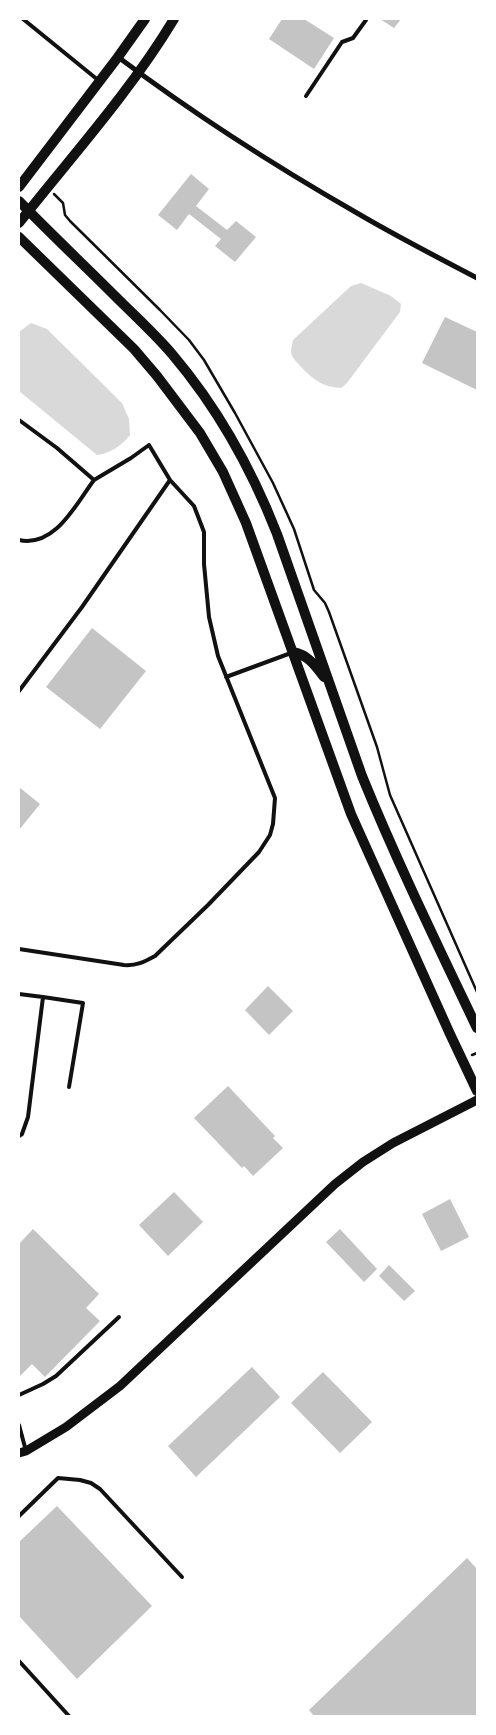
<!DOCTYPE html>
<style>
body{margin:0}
#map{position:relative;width:496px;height:1735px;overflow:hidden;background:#fff;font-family:"Archivo Narrow",sans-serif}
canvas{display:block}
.frame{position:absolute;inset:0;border:20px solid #fff;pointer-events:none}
</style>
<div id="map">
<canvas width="496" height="1735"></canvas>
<div class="frame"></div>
</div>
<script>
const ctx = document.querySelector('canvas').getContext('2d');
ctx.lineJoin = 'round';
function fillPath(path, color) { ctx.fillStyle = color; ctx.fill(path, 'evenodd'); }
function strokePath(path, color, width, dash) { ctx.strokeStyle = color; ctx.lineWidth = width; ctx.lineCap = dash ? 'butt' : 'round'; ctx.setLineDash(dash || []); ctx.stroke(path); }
fillPath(new Path2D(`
 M361,283l30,13 10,8 -1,8 -53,71 -6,5c-18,-1 -27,-8 -39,-20 -3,-4 -8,-8 -10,-12 -2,-6 0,-10 1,-16l58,-54z
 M31,323l16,6 75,74 7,16 1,16c-8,10 -20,19 -33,20l-78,-64v-59z`), '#d9d9d9');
fillPath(new Path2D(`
 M282,19h22l30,19 -20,31 -45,-30z
 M380,19h21l-7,9z
 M191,174l18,15 -13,17 31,24 9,-9 20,16 -21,25 -20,-16 6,-7 -32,-25 -12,16 -19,-15z
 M445,317l32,15v58l-55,-27z
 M92,628l54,43 -46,58 -54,-42z
 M19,787l21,17 -21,26z
 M268,986l25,25 -24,24 -24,-25z
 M228,1086l47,50 -2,2 10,10 -30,28 -9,-10 -2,2 -48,-50z
 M174,1192l29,30 -35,34 -29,-31z
 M450,1199l19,38 -28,14 -19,-37z
 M33,1229l66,65 -13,14 14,13 -55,56 -13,-13 -13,13v-133z
 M340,1229l37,40 -13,13 -38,-40z
 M389,1265l26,26 -11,10 -25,-25z
 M252,1367l28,30 -84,80 -28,-31z
 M323,1372l49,50 -32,31 -49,-50z
 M57,1506l95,100 -75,73 -58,-63v-74z
 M467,1558l10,11v147h-163l-5,-6z`), '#c4c4c4');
strokePath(new Path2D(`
 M54,194l9,9 2,12 5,6 90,89 29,30 15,20 31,53 38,70 21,46 20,61 11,13 4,9 48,135 13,48 87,197
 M472,1055l5,-2`), '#111', 2.5);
strokePath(new Path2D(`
 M23,19l75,61
 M306,96l36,-54 11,-4 13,-18
 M19,420l38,28 37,32c-18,24 -39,68 -75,60
 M226,677l65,-24
 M19,691l63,-84 88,-127 -21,-35 -18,13 -37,22
 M19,949l105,16c12,1 20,-3 31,-9l53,-51 51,-53 11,-17 3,-11 2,-26 -57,-142 -9,-39 -5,-53v-32l-10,-26 -24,-26
 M19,994l24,3
 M19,1136l3,-2 6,-17 15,-120 40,6 -14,84
 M19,1395l24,-11 13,-8 63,-59
 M19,1425l7,26
 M19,1516l39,-38 22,2 11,3 9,6 82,88
 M19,1661l50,55`), '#111', 4);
strokePath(new Path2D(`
 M118,57c76,57 157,109 239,156 39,23 80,44 120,65`), '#111', 5);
strokePath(new Path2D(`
 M19,1453l7,-2 40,-24 54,-41 215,-202 28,-22 30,-19 84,-43`), '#111', 9);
strokePath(new Path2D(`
 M19,187l99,-130 27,-38
 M19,201c32,33 65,64 97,96 19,19 39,37 56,57 45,53 80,116 105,180l85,242c35,86 75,168 115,252
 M19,223c53,-67 111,-131 155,-204
 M19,237l115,112 23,27 43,57 23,39 23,51 105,291 99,220 27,57
 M293,652c15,3 22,13 31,25`), '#111', 10);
</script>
